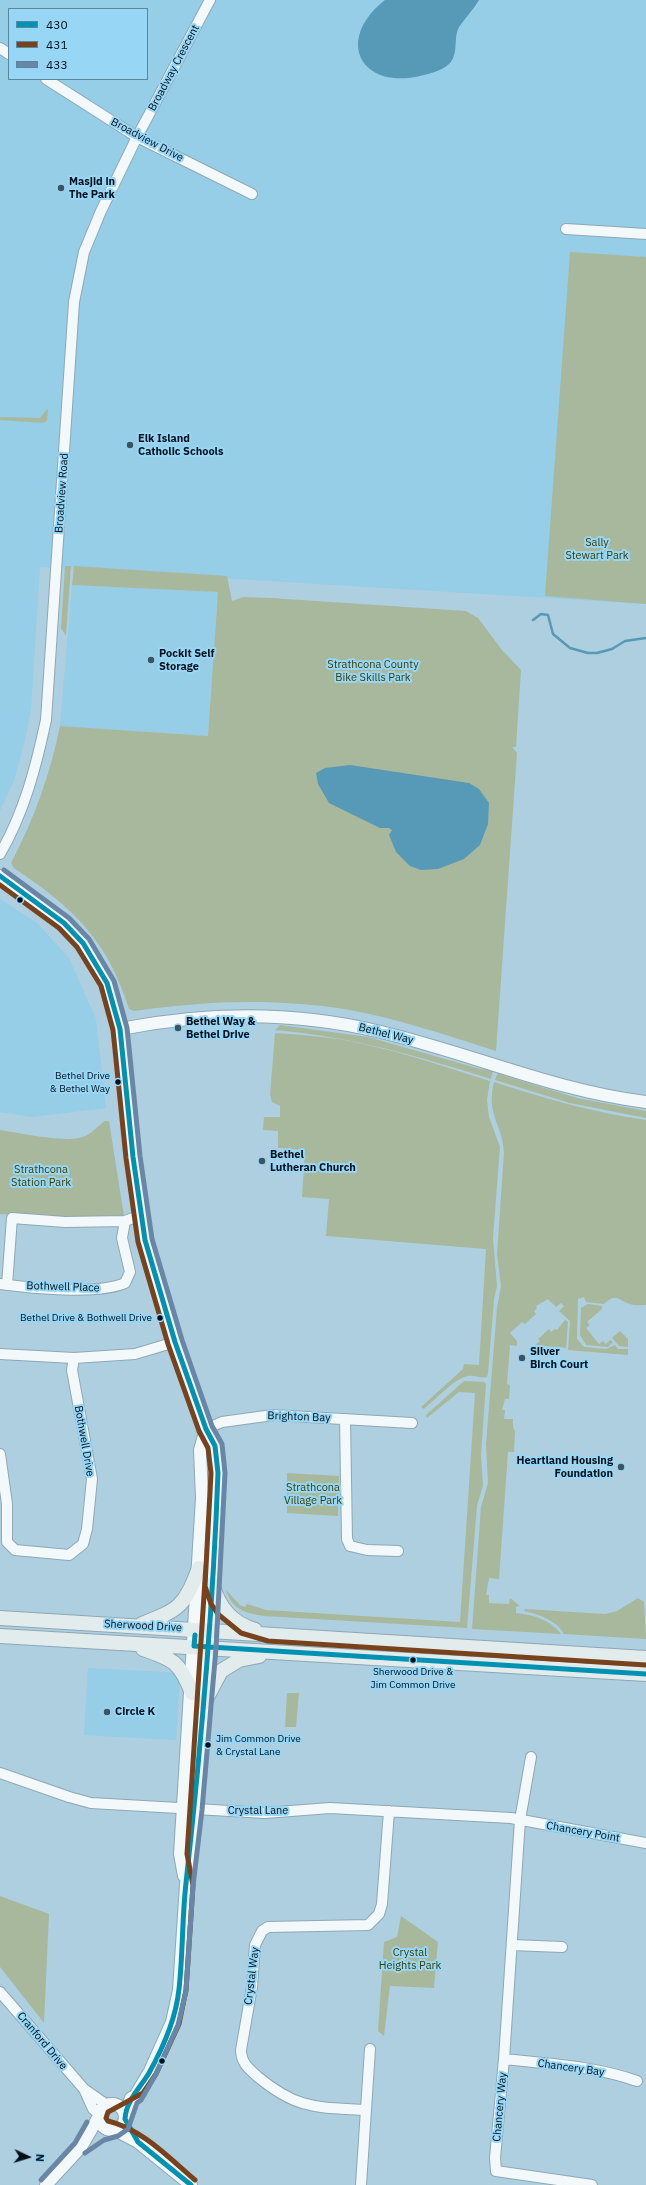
<!DOCTYPE html>
<style>
body{margin:0}
#map{position:relative;width:646px;height:2185px;overflow:hidden;background:#adcfdf;font-family:"IBM Plex Sans",sans-serif}
canvas{display:block}
.legend{position:absolute;left:8px;top:8px;width:140px;height:72px;box-sizing:border-box;background:#97d6f5;border:1px solid #5b879e;margin:0;padding:5px 7px;list-style:none;font-size:12px;color:#00101b}
.legend li{display:flex;align-items:center;gap:8px;height:20px}
.legend b{width:20px;border:1px solid #5b879e}
.north{position:absolute;left:8px;top:2137px;width:40px;height:40px;-webkit-text-stroke:3px #97d6f5;paint-order:stroke;rotate:94deg;font-size:11px;font-weight:700;line-height:16px;text-align:center;color:#00101b}
.north::after{content:'';display:block;margin:auto;width:14px;height:18px;background:#00101b;clip-path:polygon(50% 0,100% 100%,50% 72%,0 100%)}
</style>
<div id="map">
<canvas width="646" height="2185"></canvas>
<ul class="legend">
<li><b style="height:5px;background:#0092b3"></b>430</li>
<li><b style="height:5px;background:#78431c"></b>431</li>
<li><b style="height:5px;background:#6986a6"></b>433</li>
</ul>
<div class="north">N</div>
</div>
<script>
const ctx = document.querySelector('canvas').getContext('2d');
ctx.lineJoin = 'round';
function fillPath(path, color) { ctx.fillStyle = color; ctx.fill(path, 'evenodd'); }
function strokePath(path, color, width, dash) { ctx.strokeStyle = color; ctx.lineWidth = width; ctx.lineCap = dash ? 'butt' : 'round'; ctx.setLineDash(dash || []); ctx.stroke(path); }
function drawText(font, color, halo, rows, align = 'center') {
  ctx.font = font + ' "IBM Plex Sans",sans-serif'; ctx.lineWidth = 4; ctx.setLineDash([]); ctx.textBaseline = 'middle'; ctx.strokeStyle = halo; ctx.fillStyle = color; for (const [text, x, y, turn = 0] of rows) {
    ctx.save(); ctx.translate(x, y); ctx.rotate((+turn || 0) * Math.PI / 180); ctx.textAlign = isNaN(turn) ? turn : align; if (halo) ctx.strokeText(text, 0, 0); ctx.fillText(text, 0, 0); ctx.restore();
  }
}
fillPath(new Path2D(`
 M0,0h646v604l-606,-37 -9,142 -6,31 -11,41 -14,30zM9,9h138v70h-138z
 M72,585l146,7 -10,144 -148,-10z
 M0,899l37,24 32,35 27,61 10,89 -74,9 -32,-5z
 M88,1668l92,5 -4,67 -92,-5z`), '#96cde7');
fillPath(new Path2D(`
 M570,252l76,5v347l-101,-8z
 M48,408l-1,13 -4,2 -43,-3v-3l40,1z
 M65,566h6l-5,70 -5,-8z
 M74,566l153,10 5,25 11,-4 28,1 195,13 12,7 24,32 19,20 -5,77h-4l5,6 -21,298c-50,-16 -100,-33 -152,-42 -71,-11 -139,-8 -210,2l-5,-2c-22,-70 -56,-101 -115,-141l-3,-5c23,-44 39,-88 49,-137l148,10 10,-144 -146,-7z
 M280,1025l88,12 112,32 13,1 -2,9c-74,-23 -137,-42 -216,-49z
 M275,1033c29,2 59,4 88,11 43,9 85,24 127,37l-3,19 2,17 11,30 -7,91 4,48 -3,13 -6,74 -1,4c-7,2 -12,-2 -19,-1 -12,1 -34,25 -44,33l-3,-2 42,-38 1,-5 15,1 7,-116 -160,-13 3,-37 -27,-2 3,-47 -27,-2v-17l-15,-1 1,-13h16v-11l-8,-4 -2,-7z
 M498,1072l7,4 72,22 69,13v7l-76,-15 -75,-23z
 M494,1082c50,16 100,31 152,38v185c-5,0 -12,1 -16,-1 -13,-4 -13,-12 -26,0l-18,-2 -2,-5 -6,2 -1,40 7,8 22,2 9,-4 3,4h10v6l-60,-5 2,-29 -11,-10 5,-5 -3,-3 -5,4 -8,-8 -12,7 1,2 -3,3 2,3 -11,10 -3,-2 -12,11 7,8v5l-7,-1 -3,39 3,1 -1,14h-4l-3,11h3l-1,9h9v8l2,4 -1,21h-6l-9,127 -10,-1 -3,17h3v8l20,1 1,-6 10,8 -4,1v6c17,2 34,6 45,21l-89,-5 9,-122 7,-24 -2,-39 11,-136 4,-22 -4,-32 7,-102c-2,-29 -18,-37 -10,-70z
 M105,1121h4l15,95 -12,5 -112,-7v-84c19,3 65,13 83,7 9,-3 14,-11 22,-16z
 M588,1304l14,2v3l-15,13 3,3 -4,3 13,16 4,-3 3,3 4,-4 3,2 -5,5 -22,-2 -6,-10 1,-27z
 M565,1320l3,2 -2,26 -31,-3 5,-4 -2,-2 11,-10 2,3 4,-3 2,1z
 M620,1331l8,8v8l-9,-1 -7,-8z
 M464,1381l20,1 2,2 -5,71 2,30 -6,21 -10,122 -203,-12c-20,-3 -32,-7 -38,-26l14,15 5,2 2,-3 19,6 194,12 15,-229 -16,-1 -32,26 -1,-3z
 M287,1473l52,3 -1,40 -51,-3z
 M638,1598l6,4 2,37 -82,-5c-8,-14 -24,-19 -40,-23l1,-2 80,5 12,-3z
 M287,1693h12l-3,34h-11z
 M0,1896l49,18 -5,109 -44,-56z
 M401,1916l37,26 -4,46 -44,-2 -6,50 -6,-5 6,-89 13,-5z`), '#a8b89c');
fillPath(new Path2D(`
 M385,0h94c-6,10 -14,18 -20,27 -6,11 0,28 -10,37 -6,6 -17,9 -25,11 -62,17 -91,-34 -39,-75z
 M350,765l119,18 10,6 10,14 -1,21 -8,21 -16,14 -26,10 -17,1 -11,-4 -14,-14 -7,-17 3,-5 -3,-2h-9l-51,-25 -11,-19 -2,-11 9,-5z`), '#569ab8');
strokePath(new Path2D(`
 M533,620l8,-6 7,1 5,19 17,14 18,5h9l15,-4 13,-8 21,-3`), '#569ab8', 2.5);
const minor = new Path2D(`
 M0,48l9,6
 M46,79l91,58 115,57
 M566,229l80,5
 M0,854c24,-41 36,-87 46,-134l28,-418 10,-50 17,-41 36,-74 73,-137
 M0,1284c30,4 98,11 125,-1l5,-11 -8,-34 3,-17 16,-6
 M7,1285l5,-67 53,4 60,-1
 M0,1354l74,4 61,-4 40,-12
 M345,1419l2,120 3,7 17,4 31,1
 M206,1429l16,-7 51,-7 139,8
 M0,1454l7,50v38l8,8 54,5 14,-11 4,-15 5,-50 -20,-109 2,-12
 M531,1757l-11,63 -16,239 -9,99 1,13 96,14
 M0,1773l69,24 22,6 174,10 65,-5 181,10 135,25
 M512,1945l50,2
 M0,1992l84,97 23,16
 M504,2059c45,5 90,7 133,22
 M84,2089l9,20 6,5
 M366,2110c-49,-3 -68,0 -108,-33 -9,-8 -17,-14 -17,-27l11,-63 3,-42 7,-14 6,-4 100,-2 11,-11 3,-10 7,-93
 M361,2185l9,-136`);
const tertiary = new Path2D(`
 M0,876l64,47 19,20 24,40 13,46 13,128 12,83 30,102 31,87 9,17 3,27 -9,174 -14,162 -9,76 -7,105 -7,32 -22,49 -15,25 -4,2 -6,18
 M120,1029c87,-17 174,-18 261,3 89,21 174,59 265,70
 M184,1876l-4,-22 22,-356 -2,-48 6,-21
 M99 2117a13 13 0 1 1 26 0a13 13 0 1 1-26 0Z
 M115,2130l23,12 53,43
 M46,2185l35,-38 17,-29`);
const secondary = new Path2D(`
 M212,1584c7,23 19,39 43,46
 M0,1618l646,40
 M142,1624c38,-15 42,-17 57,-56
 M0,1636l646,38
 M143,1649c30,10 37,13 49,44
 M204,1703l17,-32 18,-11 20,-4`);
strokePath(minor, '#8ea8b5', 12);
strokePath(tertiary, '#8ea8b5', 14);
strokePath(secondary, '#8ea8b5', 16);
strokePath(minor, '#f3f8fa', 10);
strokePath(tertiary, '#f3f8fa', 12);
strokePath(secondary, '#e3eced', 14);
strokePath(new Path2D(`
 M0,876l64,47 19,20 24,40 13,46 13,128 12,83 30,102 31,87 9,17 3,27c-5,137 -17,274 -32,410 -4,35 -3,71 -7,106 -3,29 -16,59 -30,84 -9,15 -23,28 -24,46l13,23 53,43
 M195,1635l-1,11 452,28`), '#0092b3', 5);
strokePath(new Path2D(`
 M0,885l59,43 18,19 24,39 12,44 13,128 12,84 30,102 31,87 9,17 3,25 -6,113 6,18 8,11 22,18 27,8 378,24
 M195,2180c-26,-22 -53,-51 -87,-59l-2,-3 2,-6 35,-19 13,-19 23,-50 7,-34 7,-105 -6,-31 19,-289`), '#78431c', 5);
strokePath(new Path2D(`
 M4,870l65,48 20,21 25,42 13,47 13,128 12,83 30,101 30,86 10,18 3,29 -9,175 -14,162 -9,76 -7,105 -8,34 -22,49 -15,26 -4,3 -9,26 -10,7 -14,4 -19,13
 M41,2180l34,-37 12,-21`), '#6986a6', 5);
for (const [x, y, r, color] of [
 [61,188,4,"#3d5360"],
 [130,445,4,"#3d5360"],
 [151,660,4,"#3d5360"],
 [20,900,3.5,"#00101b"],
 [178,1028,4,"#3d5360"],
 [118,1082,3.5,"#00101b"],
 [262,1161,4,"#3d5360"],
 [160,1318,3.5,"#00101b"],
 [522,1358,4,"#3d5360"],
 [621,1467,4,"#3d5360"],
 [413,1660,3.5,"#00101b"],
 [107,1712,4,"#3d5360"],
 [208,1745,3.5,"#00101b"],
 [162,2061,3.5,"#00101b"]
]) { const dot = new Path2D(); dot.arc(x, y, r, 0, 2 * Math.PI); ctx.fillStyle = color; ctx.fill(dot); strokePath(dot, '#97d6f5', 1.5); }
drawText('10px', '#00101b', '#97d6f5', [
 ["Bethel Drive",110,1076],
 ["& Bethel Way",110,1089],
 ["Bethel Drive & Bothwell Drive",152,1318],
 ["Sherwood Drive &",413,1672,"center"],
 ["Jim Common Drive",413,1685,"center"],
 ["Jim Common Drive",216,1739,"left"],
 ["& Crystal Lane",216,1752,"left"]
], 'right');
drawText('11px', '#00101b', '#97d6f5', [
 ["Broadway Crescent",174,68,-62],
 ["Broadview Drive",147,140,28],
 ["Broadview Road",62,493,-86],
 ["Bethel Way",386,1034,14],
 ["Bothwell Place",63,1287,2],
 ["Brighton Bay",299,1417,2],
 ["Bothwell Drive",84,1441,80],
 ["Sherwood Drive",143,1626,3],
 ["Crystal Lane",258,1811],
 ["Chancery Point",583,1832,10],
 ["Crystal Way",252,1976,-83],
 ["Cranford Drive",42,2041,50],
 ["Chancery Bay",571,2068,8],
 ["Chancery Way",500,2107,-85]
]);
drawText('bold 11px', '#00101b', '#97d6f5', [
 ["Masjid in",69,182],
 ["The Park",69,195],
 ["Elk Island",138,439],
 ["Catholic Schools",138,452],
 ["Pockit Self",159,654],
 ["Storage",159,667],
 ["Bethel Way &",186,1022],
 ["Bethel Drive",186,1035],
 ["Bethel",270,1155],
 ["Lutheran Church",270,1168],
 ["Silver",530,1352],
 ["Birch Court",530,1365],
 ["Heartland Housing",613,1461,"right"],
 ["Foundation",613,1474,"right"],
 ["Circle K",115,1712]
], 'left');
drawText('11px', '#3c3d00', '#97d6f5', [
 ["Sally",597,543],
 ["Stewart Park",597,556],
 ["Strathcona County",373,665],
 ["Bike Skills Park",373,678],
 ["Strathcona",41,1170],
 ["Station Park",41,1183],
 ["Strathcona",313,1488],
 ["Village Park",313,1501],
 ["Crystal",410,1953],
 ["Heights Park",410,1966]
]);
</script>
